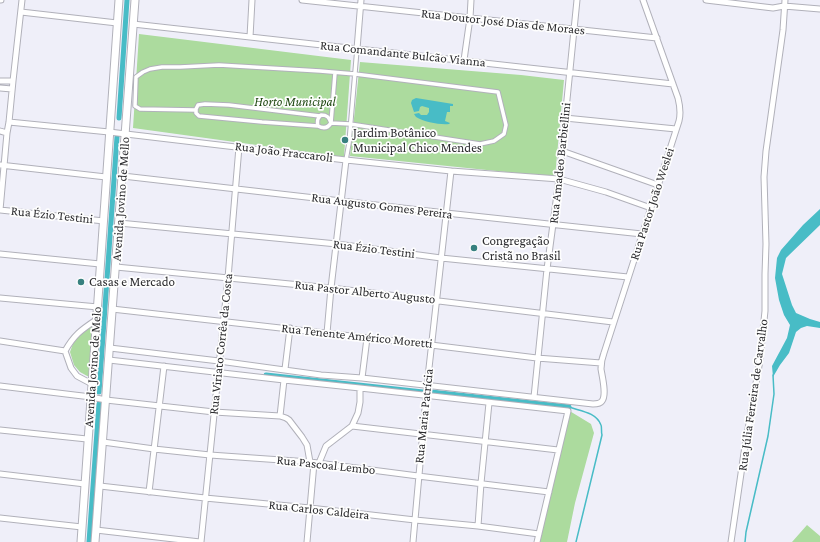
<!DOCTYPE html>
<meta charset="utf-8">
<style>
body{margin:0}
canvas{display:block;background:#efeff9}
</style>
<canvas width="820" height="542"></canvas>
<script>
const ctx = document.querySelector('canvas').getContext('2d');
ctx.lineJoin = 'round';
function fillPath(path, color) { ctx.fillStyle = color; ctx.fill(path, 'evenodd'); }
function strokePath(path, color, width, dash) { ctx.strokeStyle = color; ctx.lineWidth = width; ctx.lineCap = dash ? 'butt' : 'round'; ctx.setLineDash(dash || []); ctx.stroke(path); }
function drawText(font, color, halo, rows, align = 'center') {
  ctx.font = font + ' "Crimson Pro",serif'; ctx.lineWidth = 3.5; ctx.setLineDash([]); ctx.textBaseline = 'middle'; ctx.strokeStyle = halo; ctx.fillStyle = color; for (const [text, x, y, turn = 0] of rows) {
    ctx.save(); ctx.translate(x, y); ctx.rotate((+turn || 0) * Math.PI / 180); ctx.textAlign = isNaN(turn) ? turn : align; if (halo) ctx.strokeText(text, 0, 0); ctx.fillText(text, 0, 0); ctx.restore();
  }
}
fillPath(new Path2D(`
 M139,34l212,26 -7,97 -211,-29z
 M360,62l161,13 43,5 -9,97 -205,-21z
 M93,324l-4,53 -9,-5 -6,-7 -4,-13 4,-11z
 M568,410l23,14 3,9 -19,70 -8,39h-30z
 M807,525l13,11v6h-28z`), '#acdb9e');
fillPath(new Path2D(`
 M416,98l37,6v2h-3v6h-3l-2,9 5,2 -1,1c-9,1 -25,-2 -33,-7l-2,-3 5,-1 2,2h6l2,-3v-4l-7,-2 -2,1 -1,4 -5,1 -3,-9 1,-3z
 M820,209v16l-34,33 -4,16 10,31 4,8 14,6 10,3v6l-13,-2 -6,2 -5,4 -7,21 -9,12 -7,12 -1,-11 15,-28 3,-13 -6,-10 -5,-15 -4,-22 2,-20 4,-8 22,-25z`), '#48bcc6');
strokePath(new Path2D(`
 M569,407c11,4 27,5 32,18 1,2 0,7 1,10l-26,107
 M745,542l1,-10 22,-96 6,-42 -1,-19`), '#48bcc6', 1.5);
strokePath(new Path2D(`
 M119,118l8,-118
 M266,375l157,17
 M99,392l18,-255
 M431,392l138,15
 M89,542l10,-138`), '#48bcc6', 5);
const pedestrian = new Path2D(`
 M196,110l-56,-1 -5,-3 1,-29 7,-5 7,-3 12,-2h18l39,-2 101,6 35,3 143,18 8,33 -2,9 -10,7 -14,3 -130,-20 -19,-1
 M331,123c-2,-6 -4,-8 -10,-8 -4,4 -4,6 -3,11 6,3 10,2 13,-3l4,-50
 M318,126l-56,-4 -63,-6 -3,-3v-4l2,-4 7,-1 24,1 91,11
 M346,160l3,-17 8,-94`);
const minor = new Path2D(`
 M0,0h1
 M302,0l355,38
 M706,0l67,8 11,-2 36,3
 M21,12l96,11
 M133,24l540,60
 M250,37l2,-37
 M357,49l4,-49
 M464,60l6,-42 1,-18
 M0,81h13
 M0,88l12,1
 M565,118l111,11
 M9,122l100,10 237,28 105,11 108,8 47,13 45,16
 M0,131l7,2
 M562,151l96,34
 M0,165l106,12
 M123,176l323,37 196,21
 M0,210l7,-77 2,-11 4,-41 9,-81
 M0,210l104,11
 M119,223l218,21 104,14 187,19
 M0,254l100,10
 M116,267l215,21 282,34
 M0,298l98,9
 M112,309l319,36 106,13 64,5
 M327,333l4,-45 15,-128
 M0,341l65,10
 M110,348l109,13 102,14 41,3 231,26c3,0 7,0 9,-3 5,-6 0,-25 -1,-32 0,-6 1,-11 3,-16l75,-232c2,-8 1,-15 -1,-23l-35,-98
 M109,360l175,20 76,8 208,23 -31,131
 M285,369l5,-41
 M362,378l5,-40
 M92,384l-15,-8 -6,-8 -6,-17c9,-16 16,-21 31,-31
 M0,386l91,11 15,3 108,12 66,4 6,2 3,2 13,17 5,8 3,17
 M534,397l13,-128 12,-90 18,-179
 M280,416l4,-36
 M352,426l206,24
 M0,430l87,9
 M103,442l51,7 56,6 100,7 108,14 131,16
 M319,463l7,-17 26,-20 6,-13 2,-11v-14
 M0,474l85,10
 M100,486l105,12 105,10 105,12 63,6 61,8
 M149,492l15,-126
 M0,518l82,9
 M478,526l3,-43 8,-80
 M96,530l104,12
 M201,542l27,-264 11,-131
 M307,542l7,-79
 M413,542l14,-156 24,-215
 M731,542l14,-96 14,-80 2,-17 4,-38v-37l1,-30 -2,-67 2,-26 17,-121 2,-30`);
const secondary = new Path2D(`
 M81,542l38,-542
 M95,542l40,-542`);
strokePath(pedestrian, '#b1b1ba', 5.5);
strokePath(minor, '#b1b1ba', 7);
strokePath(secondary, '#b1b1ba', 9);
strokePath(pedestrian, '#fff', 3.5);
strokePath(minor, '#fff', 5);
strokePath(secondary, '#fff', 7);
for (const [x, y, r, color] of [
 [345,140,4,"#37807f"],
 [474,248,4,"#37807f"],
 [81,282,4,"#37807f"]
]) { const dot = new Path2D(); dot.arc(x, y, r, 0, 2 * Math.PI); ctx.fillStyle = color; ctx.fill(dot); strokePath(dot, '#fefefe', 1.5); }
drawText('13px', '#2c2c2f', '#fefefe', [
 ["Rua Doutor José Dias de Moraes",503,22,6],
 ["Rua Comandante Bulcão Vianna",403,54,6],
 ["Rua João Fraccaroli",284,152,7],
 ["Rua Amadeo Barbiellini",560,163,-84],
 ["Avenida Jovino de Mello",121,199,-86],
 ["Rua Pastor João Weslei",652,204,-72],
 ["Rua Augusto Gomes Pereira",382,206,7],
 ["Rua Ézio Testini",52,215,6],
 ["Rua Ézio Testini",374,249,7],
 ["Rua Pastor Alberto Augusto",365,292,6],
 ["Rua Tenente Américo Moretti",357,336,6],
 ["Rua Viriato Corrêa da Costa",221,344,-84],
 ["Avenida Jovino de Melo",93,367,-86],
 ["Rua Júlia Ferreira de Carvalho",753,395,-82],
 ["Rua Maria Patrícia",424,416,-84],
 ["Rua Pascoal Lembo",326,465,6],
 ["Rua Carlos Caldeira",319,510,6]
]);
drawText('italic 13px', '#1f4811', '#fefefe', [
 ["Horto Municipal",295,102]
]);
drawText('13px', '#2c2c2f', '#fefefe', [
 ["Jardim Botânico",353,133],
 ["Municipal Chico Mendes",353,148],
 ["Congregação",482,241],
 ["Cristã no Brasil",482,256],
 ["Casas e Mercado",89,282]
], 'left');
</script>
